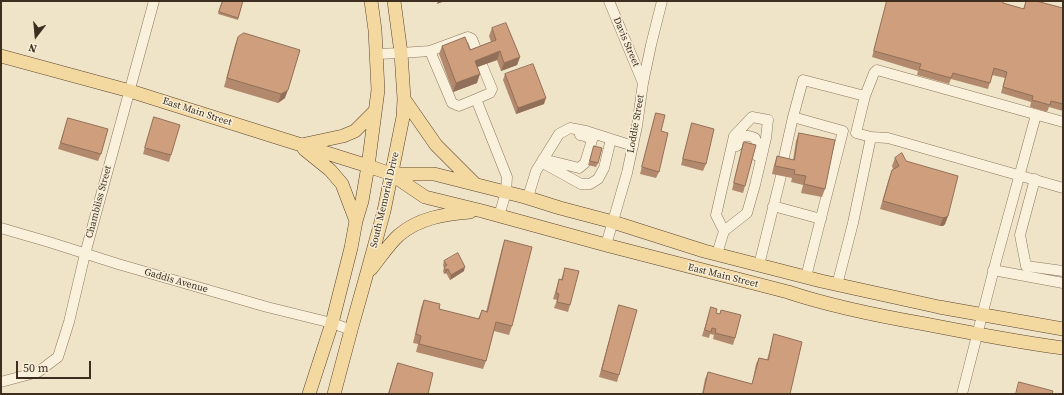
<!DOCTYPE html>
<style>
body{margin:0}
#map{position:relative;width:1064px;height:395px;overflow:hidden;background:#f0e4c8;font-family:"Source Serif 4",serif}
canvas{display:block}
.frame{position:absolute;inset:0;border:2px solid #3d2e20;pointer-events:none}
.north{position:absolute;left:16px;top:16px;width:40px;height:40px;-webkit-text-stroke:3px #f7eed8;paint-order:stroke;rotate:196deg;font-size:11px;font-weight:700;line-height:16px;text-align:center;color:#3d2e20}
.north::after{content:'';display:block;margin:auto;width:14px;height:18px;background:#3d2e20;clip-path:polygon(50% 0,100% 100%,50% 72%,0 100%)}
.scale{position:absolute;left:16px;top:361px;width:75px;height:18px;box-sizing:border-box;border:2px solid #3d2e20;border-top:0;padding-left:5px;font-size:12px;line-height:14px;white-space:nowrap;color:#3d2e20;-webkit-text-stroke:3px #f7eed8;paint-order:stroke}
</style>
<div id="map">
<canvas width="1064" height="395"></canvas>
<div class="frame"></div>
<div class="north">N</div>
<div class="scale">50 m</div>
</div>
<script>
const ctx = document.querySelector('canvas').getContext('2d');
ctx.lineJoin = 'round';
function strokePath(path, color, width, dash) { ctx.strokeStyle = color; ctx.lineWidth = width; ctx.lineCap = dash ? 'butt' : 'round'; ctx.setLineDash(dash || []); ctx.stroke(path); }
function fillPath(path, color) { ctx.fillStyle = color; ctx.fill(path, 'evenodd'); }
function drawText(font, color, halo, rows, align = 'center') {
  ctx.font = font + ' "Source Serif 4",serif'; ctx.lineWidth = 3; ctx.setLineDash([]); ctx.textBaseline = 'middle'; ctx.strokeStyle = halo; ctx.fillStyle = color; for (const [text, x, y, turn = 0] of rows) {
    ctx.save(); ctx.translate(x, y); ctx.rotate((+turn || 0) * Math.PI / 180); ctx.textAlign = isNaN(turn) ? turn : align; if (halo) ctx.strokeText(text, 0, 0); ctx.fillText(text, 0, 0); ctx.restore();
  }
}
const minor = new Path2D(`
 M609,1l34,82
 M430,51l38,-14 4,2 6,15
 M377,54l24,-1 29,-2 22,52 7,3 17,-7 31,78 -1,15 -7,24
 M476,99l14,-6 2,-4 -10,-24
 M1063,122l-186,-52 -3,3 -9,23 -9,37 15,4 17,1 175,50
 M737,146l2,-7c6,-4 9,-4 16,-1l2,6v12
 M543,159l36,9 6,-5 7,-23 -7,-4 -5,-1
 M543,163l38,21h9l8,-5 6,-11 7,-29
 M782,166l11,-49
 M1035,179l-15,56 6,31 37,5
 M528,197l8,-26 23,-37 11,-6 16,3 47,15
 M773,206l48,13
 M1,228l48,14 69,22 149,43 65,16 19,7
 M606,245l21,-72 10,-47 6,-43 8,-38 11,-44
 M717,254l7,-23 23,-18 8,-28 11,-47 2,-18 -16,-3 -18,19 -18,79 8,16
 M759,265l22,-89
 M993,270l70,13
 M806,277l37,-146 -50,-14 10,-37 62,16
 M837,285l16,-62 18,-86
 M1,382l37,-10 20,-15 11,-35 16,-68 69,-253
 M962,394l34,-133 40,-146`);
const major = new Path2D(`
 M1,56l129,35 238,75 23,8 34,23 57,14 124,34 182,47c45,15 91,24 137,32 46,9 92,18 138,24
 M404,99l32,46 39,39
 M301,145l42,-9 12,-5 20,-20
 M304,149l26,21 12,14 14,37
 M391,174h43l91,23 35,11 53,14 91,29 117,30 118,26 124,22
 M371,269c9,-11 17,-24 28,-34 20,-17 46,-21 71,-23
 M309,394l23,-71 19,-75 5,-27 6,-20 6,-35 10,-76 -3,-60 -4,-29
 M334,394l17,-64 16,-57 17,-62 19,-94 1,-18 -3,-46 -7,-52`);
strokePath(minor, '#8d765c', 11);
strokePath(major, '#5b4430', 14);
strokePath(minor, '#faf1dc', 10);
strokePath(major, '#f3d9a0', 13);
fillPath(new Path2D(`
 M222,1h21l-5,19 -20,-6z
 M887,1h116v2l20,6 3,-8 37,7v103l-14,-4 -2,5 -17,-5 1,-5 -30,-9 4,-15 -13,-3 -4,14 -37,-10 -2,5 -32,-9 1,-4 -46,-14z
 M492,28l28,29 -3,8 -16,6 -4,-11 -20,7v16l-24,9 -14,-38 3,-8 28,4 21,-8 -2,-6z
 M238,37l47,61 -7,5 -54,-16 11,-42z
 M505,74l39,30 -28,10 -13,-34z
 M656,113l5,18 -2,41 -3,6 -16,-4 14,-55z
 M154,117l17,38 -2,7 -26,-8z
 M68,118l33,36 -3,7 -40,-12z
 M692,123l14,41 -3,7 -22,-6 9,-35z
 M799,133l26,56 -3,8 -21,-4 2,-8 -12,-3 1,-4 -20,-4 2,-9 3,-9 16,4 3,-19z
 M744,142l1,44 -2,7 -11,-3 10,-42z
 M594,146l4,17 -2,4 -8,-2z
 M895,158l11,3 42,55 -3,8 -2,2h-3l-60,-17 9,-31 3,-8 1,-1 -1,-3z
 M505,240l7,86 -3,9 -15,-4 -8,30 -3,8 -67,-17 2,-8 -5,-1 8,-35 3,-8 15,9 39,10 4,-9 4,2 16,-64z
 M444,261l20,10 -14,9 -4,-7 -2,1 -1,-3 1,-3 -1,-3z
 M565,268l5,37 -2,7 -14,-4 3,-8 -4,-1 4,-13 2,-7 2,1z
 M619,305v70l-2,7 -18,-5 18,-66z
 M711,307l5,6 4,1 1,-4 14,28 -2,7 -20,-6 1,-4 -4,-1 -1,4 -7,-2z
 M774,334l16,60h-88l3,-15 3,-7 44,12 4,-20 3,-6 8,2 5,-19z
 M398,363l30,31h-40l7,-23z`), '#b2896c');
fillPath(new Path2D(`
 M438,1h7l-8,3z
 M500,51l-3,9 -25,9 3,-8z
 M520,57l-3,8 -16,6 3,-8z
 M480,74l-3,9 -24,9 3,-9z
 M288,90l-3,8 -7,5 3,-9z
 M546,98l-2,6 -28,10 2,-6z
 M948,216l-3,8 -2,2h-3l3,-8z
 M465,267l-1,4 -14,9 1,-5z
 M448,269l-2,4 -2,1 2,-4z`), '#916f58');
const building = new Path2D(`
 M223,1h20l-5,17 -19,-6z
 M887,1h116v2l21,6 2,-8h10l27,7v96l-12,-3 -1,4 -18,-5 1,-4 -30,-9 4,-15 -13,-4 -4,15 -37,-10 -2,5 -32,-9 2,-5 -47,-13z
 M506,23l14,34 -16,6 -4,-12 -25,10 5,13 -24,9 -14,-37 23,-9 5,13 26,-10 -4,-12z
 M244,33l56,17 -12,40 -7,4 -54,-16 11,-41z
 M533,64l13,34 -28,10 -13,-34z
 M656,113l9,2 -4,16 7,2 -9,39 -17,-5z
 M154,117l26,8 -9,30 -26,-7z
 M68,118l40,11 -7,25 -40,-11z
 M692,123l22,6 -8,35 -23,-5z
 M799,133l36,7 -10,49 -21,-5 2,-8 -12,-2 1,-4 -20,-4 2,-10 17,4z
 M744,142l12,3 -11,41 -11,-3z
 M594,146l8,2 -4,15 -8,-2z
 M902,153l4,8 52,15 -10,40 -2,1 -3,1 -60,-17 9,-31 7,-4 -4,-8z
 M505,240l27,7 -20,79 -16,-4 -10,39 -67,-17 2,-8 -5,-2 8,-34 16,4 -1,5 40,10 3,-9 5,2z
 M458,253l7,14 -14,8 -3,-6 -2,1 -2,-3 3,-2 -3,-4z
 M565,268l14,3 -9,34 -13,-3 2,-8 -3,-1 3,-14 3,1z
 M619,305l18,5 -18,65 -17,-5z
 M711,307l6,2 -1,4 4,1 1,-4 20,5 -6,23 -20,-5 1,-4 -4,-1 -1,4 -6,-2z
 M774,334l28,8 -12,52h-87l5,-22 44,12 7,-26 9,2z
 M398,363l35,10 -5,21h-39z
 M1019,382l34,9 -1,3h-36z`);
fillPath(building, '#cf9f7d');
strokePath(building, '#916f58', 1);
drawText('10px', '#3d2e20', '#f7eed8', [
 ["Davis Street",626,42,67],
 ["East Main Street",197,112,18],
 ["Loddie Street",636,124,-80],
 ["South Memorial Drive",385,200,-77],
 ["Chambliss Street",99,202,-75],
 ["East Main Street",723,276,14],
 ["Gaddis Avenue",176,281,16]
]);
</script>
